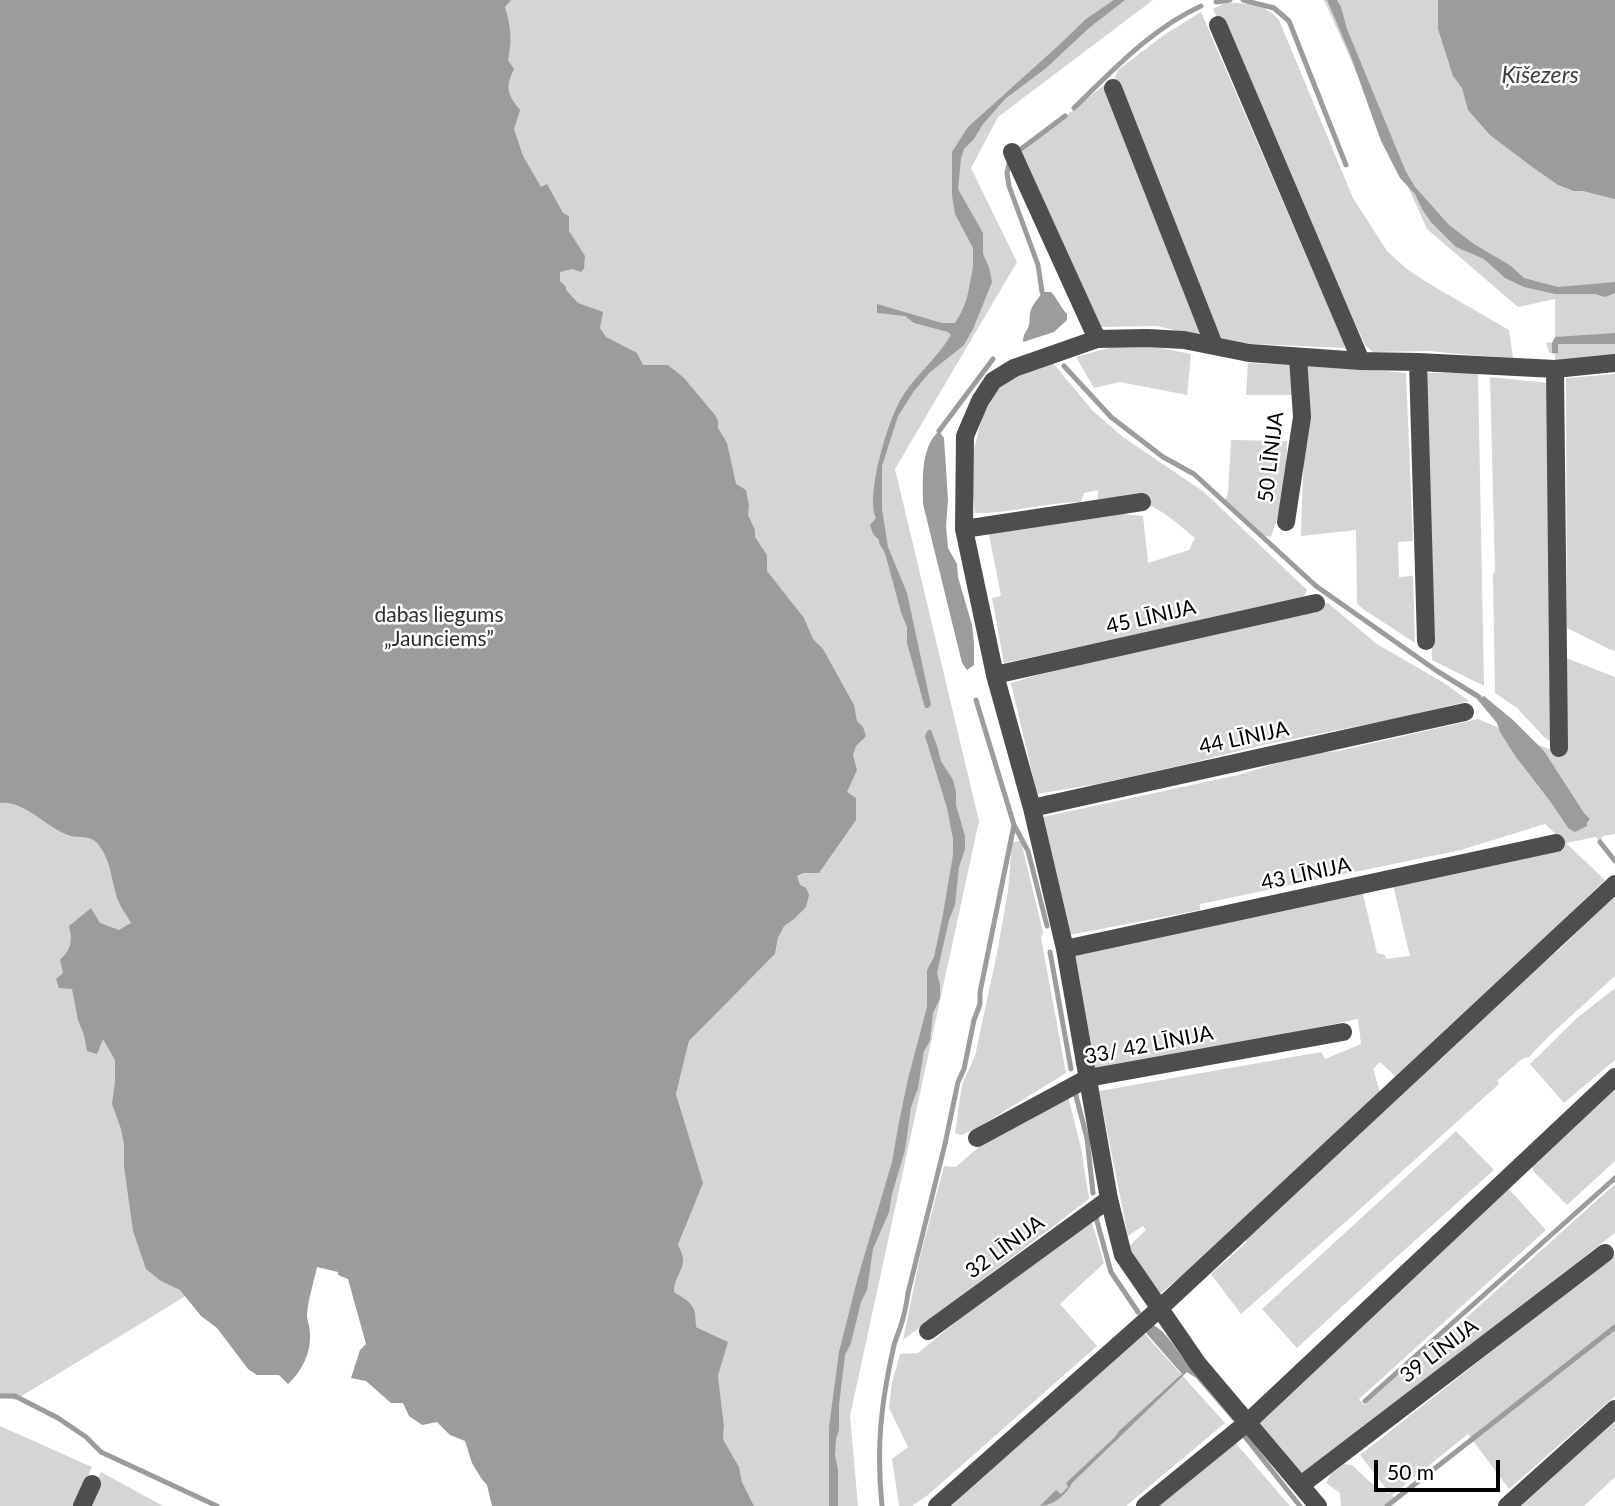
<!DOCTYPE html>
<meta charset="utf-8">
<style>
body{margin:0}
#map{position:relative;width:1615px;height:1506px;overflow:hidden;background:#fff;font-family:Lato,sans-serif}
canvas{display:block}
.scale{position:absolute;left:1374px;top:1460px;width:126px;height:32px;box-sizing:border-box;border:4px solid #000;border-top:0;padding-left:9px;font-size:21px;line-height:24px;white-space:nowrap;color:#000;-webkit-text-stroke:5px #fff;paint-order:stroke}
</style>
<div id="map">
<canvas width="1615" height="1506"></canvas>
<div class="scale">50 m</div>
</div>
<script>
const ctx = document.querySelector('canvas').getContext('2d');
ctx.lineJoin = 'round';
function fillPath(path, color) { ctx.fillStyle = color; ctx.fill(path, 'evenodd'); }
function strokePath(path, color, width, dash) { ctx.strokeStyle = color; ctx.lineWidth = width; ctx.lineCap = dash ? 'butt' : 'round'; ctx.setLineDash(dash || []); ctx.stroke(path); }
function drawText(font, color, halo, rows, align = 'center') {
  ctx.font = font + ' Lato,sans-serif'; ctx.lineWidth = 5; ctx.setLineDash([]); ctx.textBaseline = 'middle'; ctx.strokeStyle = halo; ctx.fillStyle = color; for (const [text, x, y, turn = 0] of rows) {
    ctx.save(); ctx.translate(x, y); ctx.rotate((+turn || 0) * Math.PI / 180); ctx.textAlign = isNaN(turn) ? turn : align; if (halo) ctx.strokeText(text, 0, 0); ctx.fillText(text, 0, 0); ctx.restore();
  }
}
fillPath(new Path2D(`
 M0,0h1153l-155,117 -27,51 46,94 -122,207 84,352 -129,595 8,90h-104l-12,-24 -3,-15 -16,-28 1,-13 -6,-50 10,-34 -32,-15c0,-22 -4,-24 -22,-35 0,-21 17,-26 4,-46l24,-63 -26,-89 13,-53 86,-87 4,-19 -764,465 -15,-5z
 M1324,0h291v358l-60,5v-8l-6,-3 -3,-9 9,-1v-43l-37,8 -91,-78z
 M1224,3c22,0 39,-1 55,17l74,178 34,53 21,19 25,16 76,44 4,28 -55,-4 -28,-3 -57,1 -8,-7 -152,-336z
 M1201,12l145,336 -114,-5 -11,-4 -4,-8 -101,-248 -1,-5 3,-8 46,-35z
 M1104,85l96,243v8l-43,-10 -60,1 -78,-173z
 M1126,343l15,1 50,10 -4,41 -67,-13 -26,6 -18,-31z
 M1053,363l40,48 30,26 81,55 103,98 -5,9 -298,64 -12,-65 9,-2 -12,-62 111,-20 13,-1 30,3 5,47 41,-13 6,-12c-14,-11 -30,-27 -47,-33 -15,-6 -34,-5 -50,-6v-9l-14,3 -3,9c-36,0 -70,12 -106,11l-5,-48 16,-64 20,-21z
 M1248,363l43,2 1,30h-46z
 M1307,364l99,9 7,168 -15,1 1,35 14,-1 2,67 -52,-34 -6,-6 -1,-73 -55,6z
 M1424,373h54l6,313 -52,-26z
 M1615,374v277l-6,-2 -42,-21 -1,-250z
 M1490,377l59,6 4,360 -8,-5 -28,-30 -22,-15 -2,-118 2,-4z
 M1231,440l56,1 -1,51 -15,45 -9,-2 -37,-34 3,-9z
 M1328,603l49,41 67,39 25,18 -60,15 -147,29 -75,19 -90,20 -60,10 -26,-111 70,-21z
 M1566,658l49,19v157l-12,2 -3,6 -4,-5 -30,6 39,37 -34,33 -2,7 -123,109 -50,48 -16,-15 -7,7 8,26 -146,136 -74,62 -14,-10 -21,-34 20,-19 -3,-4 -15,10 -29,-145 222,-39 4,7 36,-15 -3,-25 -262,55 -25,-120 291,-64 15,63 8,2 1,4 24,-3 -17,-71 57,-10 15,-10 95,-27 -15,-14 -84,26 -261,54v6l-131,25 -26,-118 195,-42 70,-21 30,-3 140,-32 85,36z
 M1021,841l22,91 -2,6 25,135 -89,55 -15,7 -7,-2 7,-48 13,-29 22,-103 11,-62 4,-49z
 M1615,892v84l-66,60 -20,21 -7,2 -25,22 2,3 -149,134 -109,96 -30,-40 36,-32 -3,-6 267,-246 50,-42 22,-22 2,-9z
 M1615,988v72l-51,43 -34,-39 47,-46z
 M1615,1086v75l-48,44 -33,-33 -4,-10z
 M1067,1092l14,56 8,51 -186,141 17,-83 24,-91 12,1 27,-24z
 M1456,1131l38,39 -122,109 -75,69 -35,-39z
 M1615,1184v49l-312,241 -5,-3 -42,-52 250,-233 40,44 -187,169 5,6 57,-54 36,-25z
 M1090,1216l14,47 -44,41 37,42 -169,149 -16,11h-13l-7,-47 16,-12 -19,-39 3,-25 8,-29 18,-1 56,-46z
 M1615,1254v142l-106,93 -41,-55 -76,61 5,4 -10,7h-46l-1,-13 -14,-10 5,-9 13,-10 8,1 18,17 21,13 -31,-40z
 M1143,1332l82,91 -99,83h-175l55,-54z
 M1615,1417v60l-31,29h-69z
 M0,1426l92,41 -18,39h-74z
 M1233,1440l57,66h-135z
 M101,1472l62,34h-78z`), '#d5d5d5');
fillPath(new Path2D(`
 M0,0h511l-6,7c6,20 7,33 3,53l6,9c-9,18 -7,25 6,41l-6,19 9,27 18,31 6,-3 16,29 6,3v15l16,25 -1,13 -3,3 -9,-3 -12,3v9l6,6v3l12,13 25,9 -3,16 6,9 31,16 6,12h25l16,13 31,37 3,6v7l9,15 9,41 10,6 3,16 -1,9 7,15v7l12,18v16l37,47 9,21 10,10 31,56 3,16 6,6 3,9 -10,10 -3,9 4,15 -10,22 9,6v22l-37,53h-16l-6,3 3,9 6,3 3,7 -3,12 -12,12 -10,7 -6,12 -3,16 -86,87 -13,53 27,89 -25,62c13,23 -3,25 -4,47 18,11 22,13 22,35l32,15 -10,34 6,50 -1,13 16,28 3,15 12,24h-262l-5,-21 -6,-7 -9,-15 -7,-22 -15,-6 -13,-13 -15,3 -13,-9 -6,-13h-12l-25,-22 -15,-3 9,-28 6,-6 -18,-65 -10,-4v-3l-21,-5c-3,14 -10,36 -10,50 1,6 3,11 3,17 1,19 -8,37 -22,50l-9,-9h-22l-9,-6 -31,-41 -16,-12 -21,-26 -19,-9 -15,-12 -13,-38 -9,-65v-22l-3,-15 -9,-25 3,-22v-22l-12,-21 -6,15 -10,-3 -3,-16 -6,-15 -6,-31 -13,-1 -3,-9 7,-6 -3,-13c11,-11 13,-18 9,-34l22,-18 9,15 19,7 12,-7c-5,-9 -13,-19 -15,-29 -5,-16 -5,-31 -15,-46 -10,-16 -20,-8 -33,-13 -22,-8 -44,-35 -68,-32z
 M1114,0h11l-36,28 -43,40 -41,31 -22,25 -9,15 -10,10 -3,9 -3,31 25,44v21l6,13 3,15 -19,47 -9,16 -35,28 -15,18 -16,25 -16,50v43l6,38 19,46 24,112 -3,3h-3l-18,-65v-16l-6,-15 -16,-59 -6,-10v-3l-6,-6 -3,-9 6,-7c-11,-23 13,-103 28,-124 14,-21 34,-37 47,-59l-3,-3 -34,-9 -9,-7 -28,-3v-9l65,19h13l6,-10 6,-15 6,-31v-19l-18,-34 -3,-19v-43l16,-25 90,-81 28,-27z
 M1327,0h10l4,7 6,22 59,143 9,15 34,38 25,19 37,22 13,12 34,9 57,-5v11l-10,4 -10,-3h-40l-31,-7 -19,-9 -21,-19 -28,-12 -25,-25 -9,-13 -7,-15 -15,-16 -19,-37 -31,-87z
 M1438,0h177v199l-32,-8h-9l-16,-6 -27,-19 -41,-31 -22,-25 -6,-22 -9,-12 -15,-47z
 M1042,292h9c7,7 9,15 16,22v6l-13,12 -31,10c0,-9 4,-10 6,-17 1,-4 0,-8 1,-12 2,-9 8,-13 12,-21z
 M1615,333v11h-57v9h-6v-10l3,-6z
 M939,431l5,7 4,62 -2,26 2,22 9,16 1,13 14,48 2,18v22l-7,5 -5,-7 -39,-159c0,-23 -3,-56 16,-73z
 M1484,696l29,24 31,31 40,62 6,6 -3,4v3l-12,6 -6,-3 -19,-28 -34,-44 -16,-25 -3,-9 -20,-24z
 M928,730h3l6,16 4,15 12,19 3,12v13l9,31v13l-6,18 -4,38 -6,15 -12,53 3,12v13l-7,15 -3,28 -6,10 -6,37 -7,19 -6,43 -13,44 -3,18 -16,37 -6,41 -6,12 -10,41 -6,12 -6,50v25l-3,9 -1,16 3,15v36h-9v-79l10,-75 19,-75 34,-115 7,-40 9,-43 19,-72v-37l7,-13 9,-43 10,-59v-16l-6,-31 -22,-72z
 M1153,1325c13,6 21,22 30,33 17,20 34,40 51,61v3l-38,-44 -9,-6 -115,111c-6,12 -19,23 -32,23l16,-16 5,4 7,-7 -2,-4 49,-46 4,-6 63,-57 -35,-40 -3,-6z`), '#9c9c9c');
strokePath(new Path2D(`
 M1243,0l31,8 15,13 57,144
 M1216,2l14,-2
 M1074,108c39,-38 77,-79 127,-102
 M1017,152l48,-36
 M1010,159l-3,14 2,13 29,79 4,27
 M1064,366l47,51 52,40 31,17 122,112 121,85 42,26
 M939,431l54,-72
 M1014,825l14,26 19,75
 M1600,842l15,19
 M1050,952l21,117
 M1075,1092l12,46 6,55
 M1095,1214l16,58 27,40
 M0,1396h15l43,22 28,19 15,15 116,54
 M1365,1401l250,-223
 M1242,1433l58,73
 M882,1506c-6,-58 -1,-104 12,-161 3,-10 8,-20 10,-31 2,-7 3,-14 4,-21l37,-149 13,-62 6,-13 10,-49 6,-16v-12l34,-167 -38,-125
 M1387,1506l228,-179`), '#9c9c9c', 5);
strokePath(new Path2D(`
 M1218,25l143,336
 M1113,88l101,257
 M1012,152l85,187
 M1418,362l8,279
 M1555,369l4,379
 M1286,522l16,-105 -4,-60
 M964,529l178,-27
 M995,675l321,-72
 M1032,808l433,-96
 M1065,949l491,-106
 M977,1138l111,-60 255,-46
 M928,1331l181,-132
 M1301,1485l304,-232
 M82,1506l10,-22
 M937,1506l222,-197 456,-425
 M1145,1506l103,-84 367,-345
 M1318,1506l-120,-142 -75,-109 -14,-56 -44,-250 -33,-141 -37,-133 -31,-146 1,-93 15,-35 13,-20 21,-13 83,-29 50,-1 37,2 65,13 112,8 57,1 137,7 60,-6
 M1507,1506l108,-97`), '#4e4e4e', 18);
drawText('21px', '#000', '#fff', [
 ["50 LĪNIJA",1271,457,-83],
 ["45 LĪNIJA",1151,617,-13],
 ["44 LĪNIJA",1244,738,-12],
 ["43 LĪNIJA",1306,874,-12],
 ["33/ 42 LĪNIJA",1149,1045,-11],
 ["32 LĪNIJA",1005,1247,-36],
 ["39 LĪNIJA",1439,1351,-37]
]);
drawText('21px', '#2c2c2c', '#fff', [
 ["dabas liegums",439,615],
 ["„Jaunciems”",439,639]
]);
drawText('italic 23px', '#3d3d3d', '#fff', [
 ["Ķīšezers",1540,76]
]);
</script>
